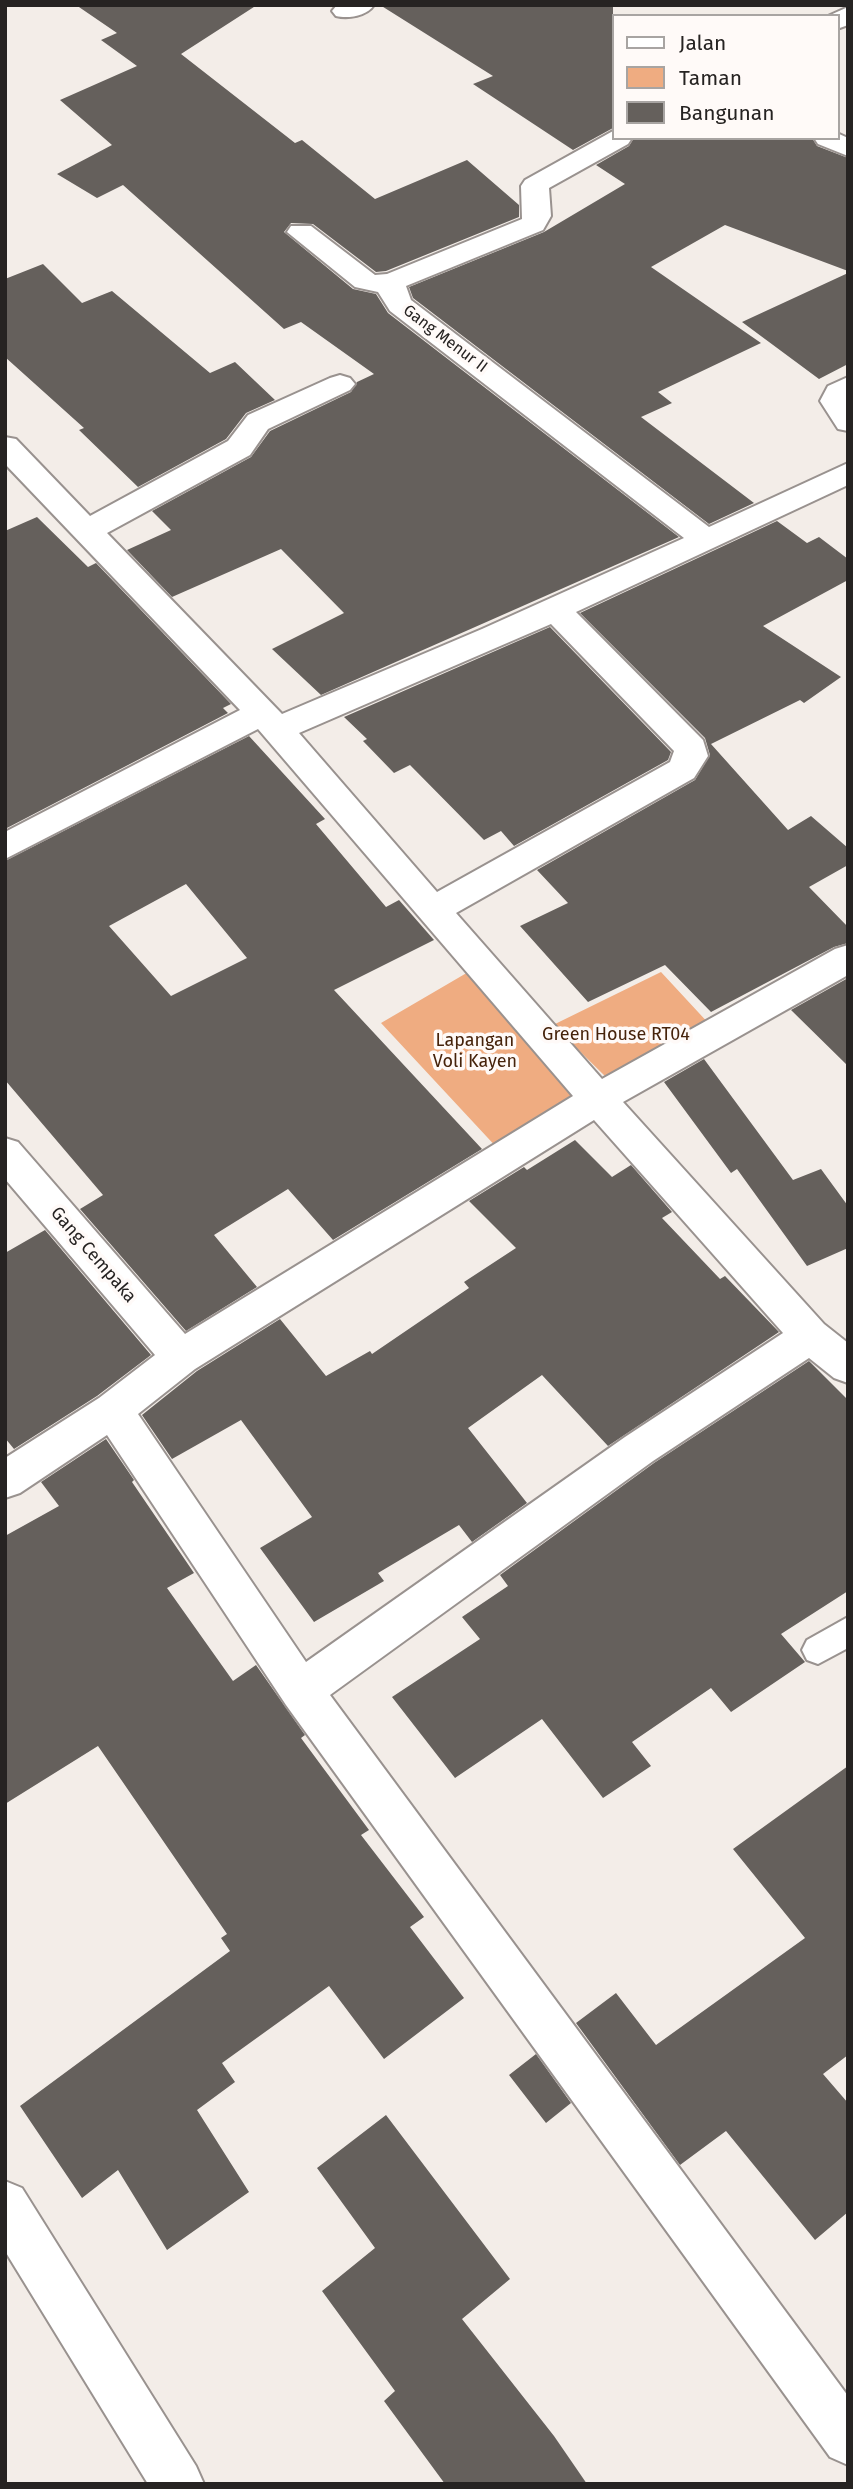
<!DOCTYPE html>
<style>
body{margin:0}
#map{position:relative;width:853px;height:2489px;overflow:hidden;background:#f3ede8;font-family:"Fira Sans",sans-serif}
canvas{display:block}
.frame{position:absolute;inset:0;border:7px solid #262322;pointer-events:none}
.legend{position:absolute;left:612px;top:14px;width:228px;height:126px;box-sizing:border-box;background:#fffaf8;border:2px solid #a8a4a2;margin:0;padding:9px 12px;list-style:none;font-size:21px;color:#262322}
.legend li{display:flex;align-items:center;gap:14px;height:35px}
.legend b{width:35px;border:2px solid #a8a4a2}
</style>
<div id="map">
<canvas width="853" height="2489"></canvas>
<div class="frame"></div>
<ul class="legend">
<li><b style="height:9px;background:#fff"></b>Jalan</li>
<li><b style="height:19px;background:#efac81"></b>Taman</li>
<li><b style="height:19px;background:#65605c"></b>Bangunan</li>
</ul>
</div>
<script>
const ctx = document.querySelector('canvas').getContext('2d');
ctx.lineJoin = 'round';
function fillPath(path, color) { ctx.fillStyle = color; ctx.fill(path, 'evenodd'); }
function strokePath(path, color, width, dash) { ctx.strokeStyle = color; ctx.lineWidth = width; ctx.lineCap = dash ? 'butt' : 'round'; ctx.setLineDash(dash || []); ctx.stroke(path); }
function drawText(font, color, halo, rows, align = 'center') {
  ctx.font = font + ' "Fira Sans",sans-serif'; ctx.lineWidth = 7; ctx.setLineDash([]); ctx.textBaseline = 'middle'; ctx.strokeStyle = halo; ctx.fillStyle = color; for (const [text, x, y, turn = 0] of rows) {
    ctx.save(); ctx.translate(x, y); ctx.rotate((+turn || 0) * Math.PI / 180); ctx.textAlign = isNaN(turn) ? turn : align; if (halo) ctx.strokeText(text, 0, 0); ctx.fillText(text, 0, 0); ctx.restore();
  }
}
fillPath(new Path2D(`
 M470,971l113,125 -83,55 -119,-128z
 M661,972l50,54 -102,54 -56,-55z`), '#efac81');
fillPath(new Path2D(`
 M76,5h181l-76,49 114,89 7,-3 73,59 92,-39 52,45v12l-133,54 -10,1 -63,-48 -22,-1 -7,9 69,57 23,5 12,19 291,224 -358,158 -49,-46 72,-36 -63,-64 -109,48 -45,-47 44,-20 -19,-19 99,-54 19,-26 81,-39 6,-10 17,-8 -73,-52 -17,7 -161,-144 -26,13 -40,-24 55,-29 -52,-45 77,-34 -36,-26 16,-7z
 M380,5h233v123l-40,22 -100,-66 20,-8z
 M634,138h178l5,8 31,12v113l-123,-46 -74,42 110,76 -103,49 14,11 -31,14 113,86 -45,21 -296,-226 -4,-11 135,-55 81,-48 -29,-19 33,-19z
 M43,264l39,39 30,-12 98,82 25,-11 40,38 -29,13 -20,26 -88,48 -59,-57 5,-2 -79,-71v-78z
 M848,273v91l-29,15 -77,-57z
 M37,517l51,50 8,-4 135,141 -8,4 5,5 -223,116v-298z
 M777,521l30,22 12,-6 29,22v21l-85,46 78,51 -37,26 -4,-3 -89,44 77,86 23,-14 37,32v17l-39,22 39,40v16l-14,4 -123,65 -46,-47 -77,37 -68,-76 48,-23 -31,-33 158,-90 15,-25 -5,-17 -125,-125z
 M550,627l121,125 -3,8 -154,86 -13,-15 -17,9 -74,-75 -16,8 -31,-32 4,-2 -23,-22z
 M249,736l76,83 -9,5 70,83 13,-7 35,40 -100,50 148,159 -149,91 -45,-51 -74,46 43,52 -71,44 -106,-122 23,-14 -98,-115v-219zM186,884l61,74 -76,38 -62,-70z
 M848,978v88l-57,-56z
 M704,1059l89,121 28,-11 27,37v42l-41,18 -70,-97 -6,4 -67,-91z
 M575,1140l37,37 19,-12 41,47 -10,6 58,61 5,-3 54,56 -171,114 -66,-71 -74,53 59,75 -55,39 -13,-17 -81,48 6,8 -70,41 -54,-74 52,-31 -71,-97 -69,39 -30,-44 55,-44 83,-52 46,57 44,-25 2,3 97,-66 -5,-6 52,-34 -47,-47 55,-34 3,3z
 M45,1230l106,125 -54,41 -83,53 -9,-11v-185z
 M809,1361l39,39v191l-67,43 24,28 -74,50 -20,-24 -79,54 19,24 -48,32 -61,-79 -87,59 -63,-81 88,-58 -18,-22 46,-31 -8,-11 154,-112z
 M106,1439l28,41 -2,2 62,91 -27,15 66,93 23,-16 49,70 -4,3 68,92 -8,5 63,82 -14,10 54,71 -80,61 -55,-73 -107,77 13,19 -38,28 52,82 -82,58 -49,-80 -36,28 -62,-92 210,-155 -9,-13 6,-4 -129,-188 -93,58v-268l54,-30 -18,-24z
 M848,1766v289l-25,19 25,29v109l-33,28 -89,-109 -46,34 -104,-142 40,-30 40,52 149,-107 -72,-89z
 M536,2054l35,49 -25,20 -37,-48z
 M386,2115l124,164 -48,40 92,117 33,48h-142l-61,-83 11,-10 -73,-100 53,-43 -58,-80z`), '#65605c');
const service = new Path2D(`
 M848,1617v31l-30,16 -11,-4 -5,-10 5,-10z`);
const minor = new Path2D(`
 M374,5c-7,11 -26,14 -38,11l-4,-5 5,-6z
 M848,7v18l-11,4v-13h-9z
 M613,131v7h19l-4,6 -79,44 2,28 -8,14 -137,56 5,14 298,227 139,-64v22l-272,127 127,128 5,16 -14,22 -238,135 146,166 233,-130 13,-4v30l-225,127 201,222 24,19v40l-14,-5 -25,-20 -156,103 -323,234 518,701v69l-18,-8 -544,-752 -179,-270 -87,58 -15,5v-40l94,-60 56,-43 -150,-176v-41l13,4 167,192 388,-238 -315,-367 -253,130v-27l235,-122 -235,-246v-27l11,2 74,77 138,-75 20,-26 82,-37 10,-3 10,3 5,6 -5,6 -82,39 -18,26 -143,78 175,181 200,-85 202,-91 -294,-227 -12,-19 -23,-5 -68,-55 4,-6h20l64,49 12,-1 135,-55 -1,-33 4,-6zM551,624l123,127 -4,11 -233,130 -138,-159zM594,1120l189,213 -158,104 -319,225 -168,-248 57,-45z
 M837,133l11,5v18l-30,-12 -4,-6h23z
 M848,377v54l-10,-2 -18,-28 8,-15z
 M5,2181l17,7 174,278 8,18h-56l-143,-233z`);
strokePath(service, '#99928f', 4);
strokePath(minor, '#99928f', 4);
fillPath(service, '#fff');
fillPath(minor, '#fff');
drawText('16px', '#262322', '#fffaf8', [
 ["Gang Menur II",445,339,37]
]);
drawText('18px', '#46230b', '#fffaf8', [
 ["Green House RT04",616,1035],
 ["Lapangan",475,1041],
 ["Voli Kayen",475,1062]
]);
drawText('18px', '#262322', '#fffaf8', [
 ["Gang Cempaka",93,1255,49]
]);
</script>
